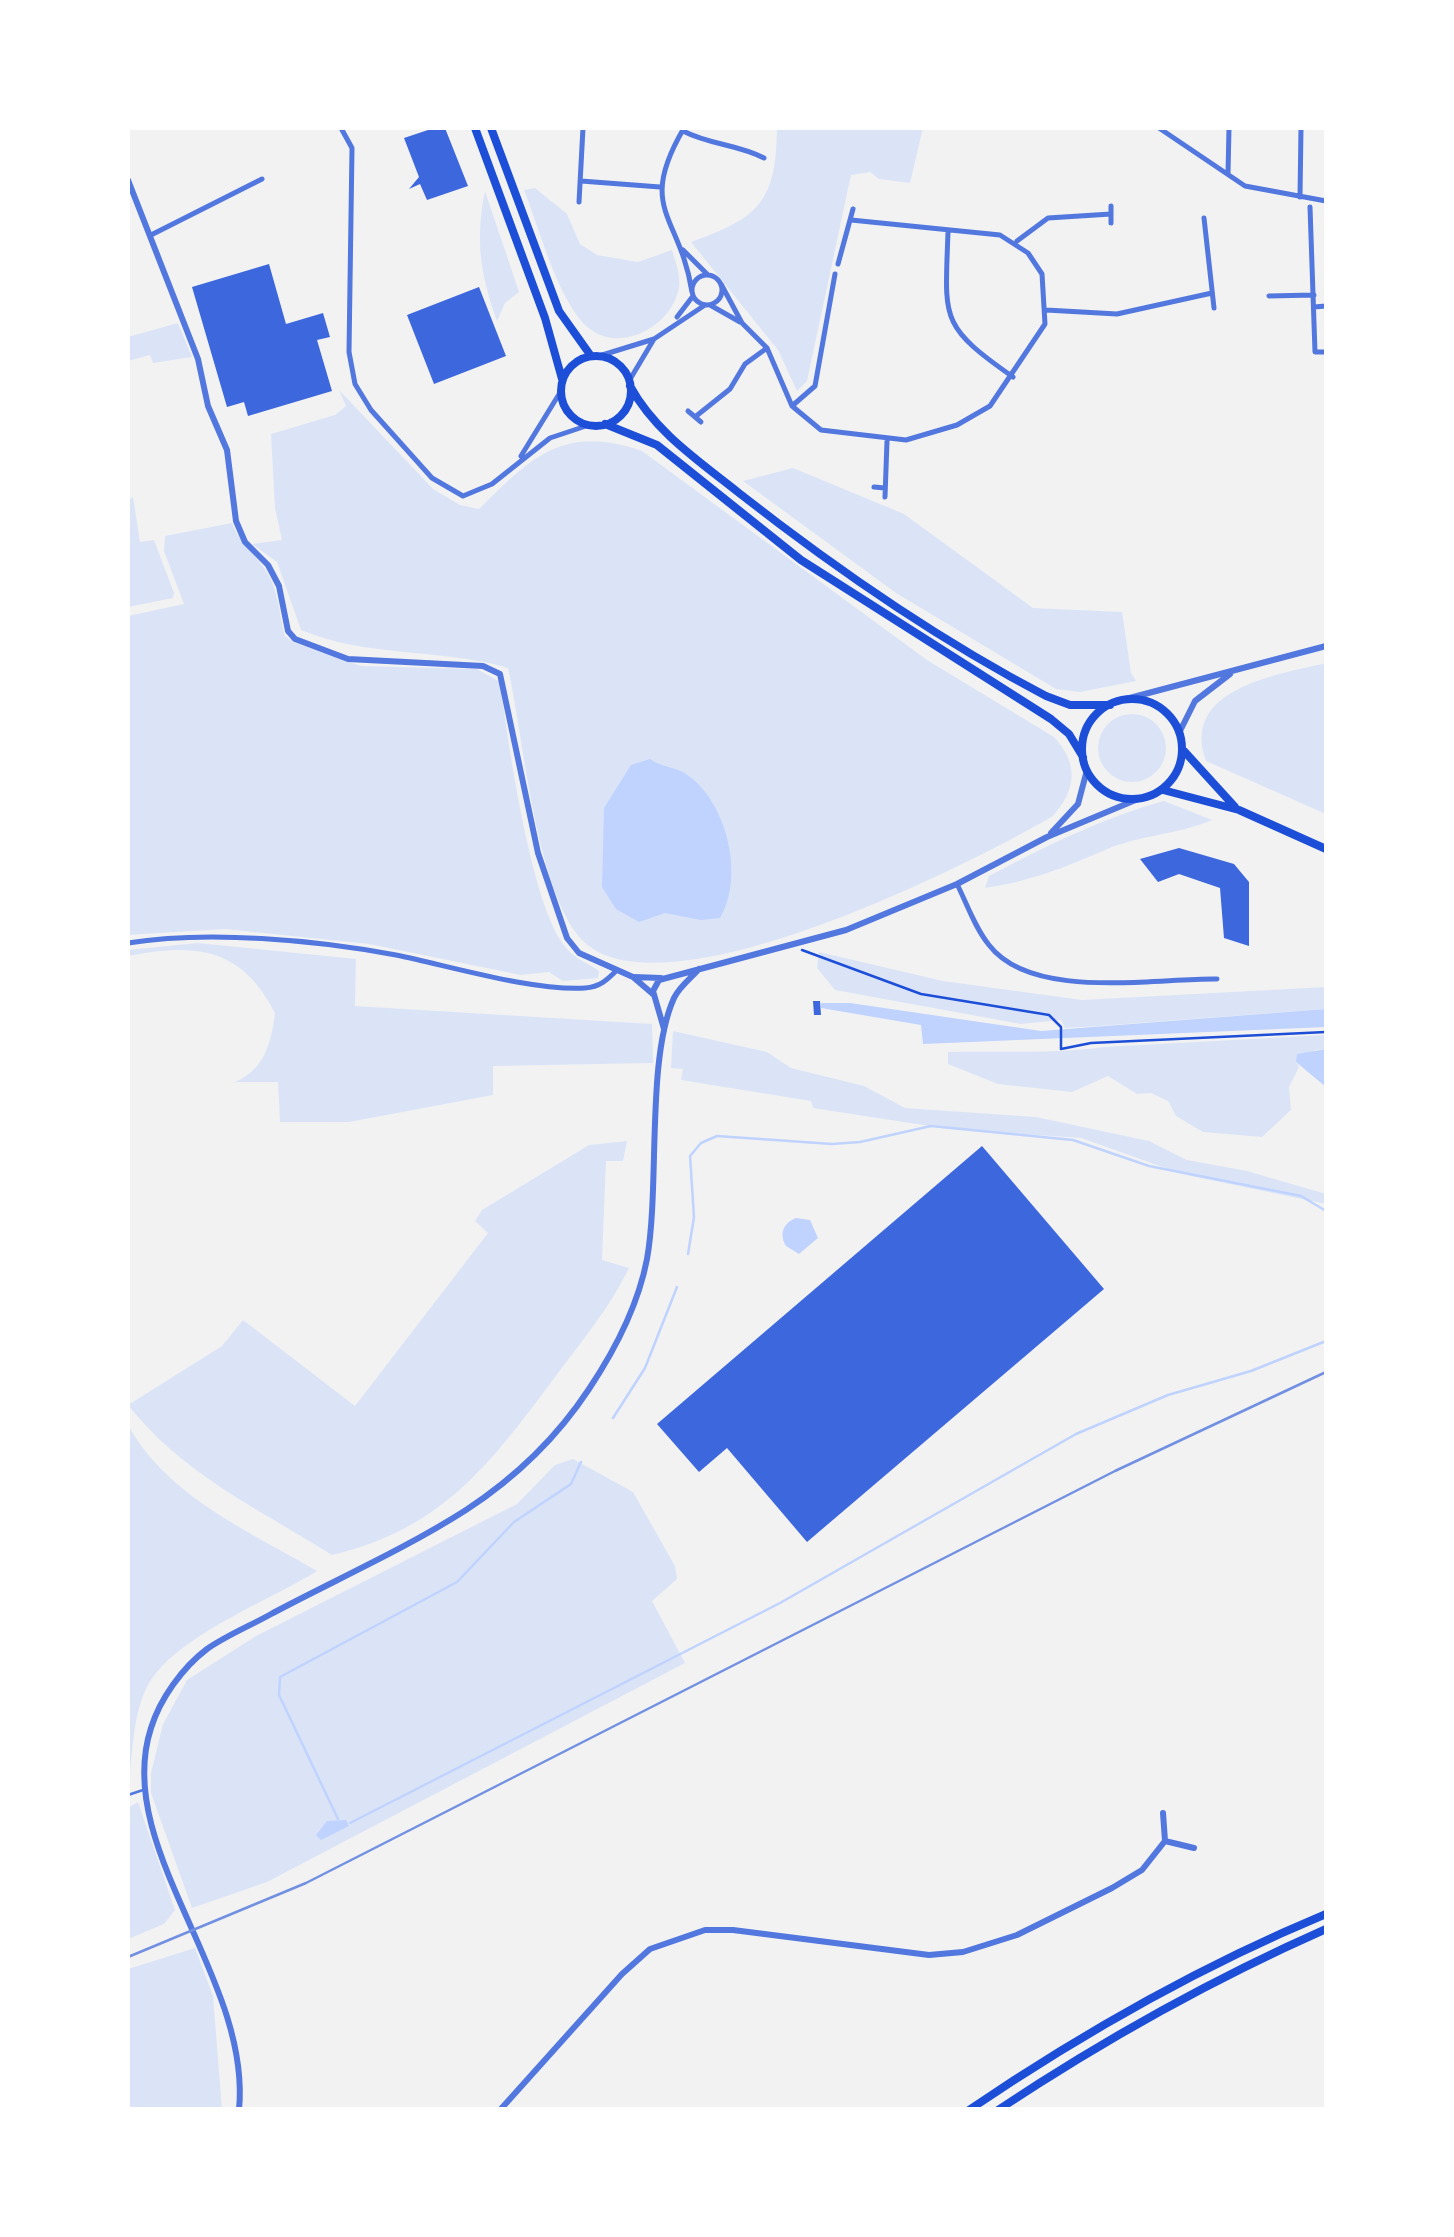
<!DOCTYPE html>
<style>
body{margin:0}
#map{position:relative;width:1454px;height:2237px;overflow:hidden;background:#f2f2f2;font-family:Georgia,serif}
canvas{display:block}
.frame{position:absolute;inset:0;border:130px solid #fff;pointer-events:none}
</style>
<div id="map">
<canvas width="1454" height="2237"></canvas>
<div class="frame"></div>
</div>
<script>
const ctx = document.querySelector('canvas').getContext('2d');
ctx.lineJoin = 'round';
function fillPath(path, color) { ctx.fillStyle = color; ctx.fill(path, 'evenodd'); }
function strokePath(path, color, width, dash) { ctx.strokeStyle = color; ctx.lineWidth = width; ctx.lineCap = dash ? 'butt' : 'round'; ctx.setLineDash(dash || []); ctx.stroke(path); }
fillPath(new Path2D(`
 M777,128h146l-13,55 -31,-4 -9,-7 -19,3 -44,206 -10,10 -19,-41 -87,-108c67,-24 85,-39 86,-114z
 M535,188l32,26 13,30 17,11 41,7 34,-12c4,14 11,30 5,45 -11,34 -58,57 -87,34 -31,-24 -51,-102 -66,-139z
 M485,191l34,101 -14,11 -8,18c-17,-47 -22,-82 -12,-130z
 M178,323l14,34 -39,6 -3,-8 -22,6v-24z
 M339,390l94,99 27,16 19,4c53,-52 84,-85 163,-58l285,209 127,77c25,27 22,53 -1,79 -80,47 -408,214 -477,117 -42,-59 -52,-193 -68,-265 -68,-20 -140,-10 -207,-38l-24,-68 -25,-18 30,-4 -7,-32 -4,-74 64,-19 11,-9z
 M793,468l111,46 129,94 89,4 9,61 5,8 -56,11 -24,-3 -160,-96 -153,-112z
 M133,497l7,45 14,-2 20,53 -1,5 -45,9v-106z
 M232,523c8,22 25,32 36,51 11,19 11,41 17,62l8,6 68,24 116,3 23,13c8,60 30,216 63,262 9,14 24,18 36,27l-1,7 -35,3 -14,-9 -28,3 -152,-31 -144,-15 -97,6v-319l56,-12 -20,-53 1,-15z
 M1326,663v151l-120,-53c-26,-72 70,-86 120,-98z
 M1098 748a34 34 0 1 1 68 0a34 34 0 1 1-68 0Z
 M1164,801l48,19c-35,15 -73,15 -107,30 -39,17 -77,32 -120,38l4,-12c57,-30 113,-58 175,-75z
 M198,943l158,16 -1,47 297,18 1,39 -160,3v29l-144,27h-69l-2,-40h-43c30,-13 36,-39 40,-69 -34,-66 -79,-70 -147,-57v-6z
 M819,952l124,29 139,19 244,-13v22l-227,17 -34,2 -4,-8 -40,4 -186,-34 -18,-22z
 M673,1031l94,21 24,16 73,18 41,22 131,9 113,24 38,19 60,11 79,23v10l-144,-30 -101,-36 -132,-9 -136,-21 -2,-7 -130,-21 2,-11 -12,-1z
 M1326,1035v14l-11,1 -19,12 3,5 -10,20 2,23 -29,27 -59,-5 -27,-16 -8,-15 -17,-8 -14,1 -29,-18 -36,16 -74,-8 -50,-20v-12c52,-1 106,2 156,-5z
 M627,1141l-4,20h-17l-4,99 27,8c-19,39 -47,73 -74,109 -64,86 -112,152 -223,178 -73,-46 -150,-81 -204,-150l94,-59 21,-26 112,86 133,-173 -13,-12 7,-11 107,-65z
 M128,1425c40,72 121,106 189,146 -47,30 -146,66 -171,118 -14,30 -13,66 -18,98z
 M573,1459l60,33 42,74 2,13 -25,22 33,62 -418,219 -75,26 -41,-115v-20l12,-49 24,-44 69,-44 261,-132 38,-39z
 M138,1802l37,108 -11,14 -36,15v-131z
 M195,1948l18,48 9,113h-94v-140z`), '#dbe4f7');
fillPath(new Path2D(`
 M650,759c11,8 26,8 36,15 41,27 59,103 34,144l-19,2 -36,-7 -26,9 -23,-13 -14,-22 2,-79 27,-43z
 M821,1003h29l191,28 285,-22v18l-403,17 -2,-19 -100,-17z
 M1326,1049v38l-30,-25 1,-8z
 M796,1218l14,2 8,18 -19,16 -13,-8c-7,-12 -3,-23 10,-28z
 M346,1820l3,6 -28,14 -5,-5 11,-14z`), '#bfd3fe');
strokePath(new Path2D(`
 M688,1254l6,-37 -4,-61 11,-13 16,-7 115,8 28,-2 71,-16 142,14 76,26 152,30 25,15
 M613,1418l32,-50 32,-81
 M338,1819l-59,-124 1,-18 177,-95 57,-60 57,-38 10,-22
 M350,1823l430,-220 296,-169 92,-39 83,-24 75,-30`), '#bfd3fe', 2.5);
fillPath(new Path2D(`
 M434,128h11l23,58 -41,14 -7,-16 -11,5 10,-12 -15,-39z
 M269,264l17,60 37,-11 7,24 -13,3 15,51 -84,25 -4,-14 -17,5 -35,-120z
 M479,287l27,69 -72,28 -27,-69z
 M1179,848l55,16 15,18v64l-25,-8 -4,-50 -41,-14 -21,8 -18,-23z
 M813,1001h7l1,14h-7z
 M982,1146l122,143 -297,253 -80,-94 -28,24 -42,-48z`), '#3d67dc');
strokePath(new Path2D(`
 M802,950l119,44 128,21 12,12v22l30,-6 235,-11`), '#1d4ed8', 2.5);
strokePath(new Path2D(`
 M128,1795l15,-5`), '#5277de', 2.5);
strokePath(new Path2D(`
 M341,128l11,20 -3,204 6,32 16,26 61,68 31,18 29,-12 58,-46 39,-13
 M684,128c-48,82 -4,86 8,164
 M1159,128l86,58 81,15
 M683,131c27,14 54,13 81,27
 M1228,174l1,-46
 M581,181l79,6
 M1300,197l1,-69
 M579,202l4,-74
 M1310,207l5,145h11
 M1204,218l10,90
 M1111,223v-17
 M948,232c-3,88 -9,93 65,145
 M151,235l111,-56
 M1017,241l31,-23 63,-4
 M683,250l24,24
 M838,264l15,-55
 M692 290a15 15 0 1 1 30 0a15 15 0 1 1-30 0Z
 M721,284l21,39 25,25 25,58 29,24 85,10 51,-15 33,-19 55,-82 -3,-50 -14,-21 -28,-18 -149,-15
 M1269,296l45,-1
 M710,305l30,17
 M1314,307l12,-1
 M1046,310l71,4 95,-21
 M677,317l16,-21
 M599,356l55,-17
 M629,381l25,-42 51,-34
 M792,406l23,-20 20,-112
 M688,411l13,11
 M695,417l35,-28 15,-25 22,-16
 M521,456l40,-65
 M874,487l11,1
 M885,497l2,-56
 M957,884c10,20 18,44 32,61 43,56 165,33 228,34
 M128,943c79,-13 188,-3 268,12 54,11 136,36 189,33 15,-1 22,-8 32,-18`), '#5277de', 5);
strokePath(new Path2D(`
 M128,180l70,179 10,47 19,44 9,71 9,21 23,23 11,21 9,45 7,8 53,20 135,7 17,8 38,179 29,85 12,15 54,24 21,18
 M1122,700l204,-54
 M1179,733l16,-32 35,-27
 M1051,833l27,-29 9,-34
 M634,977l27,1
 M664,1029l-11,-38 6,-11 187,-50 111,-46 90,-47 91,-38
 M1165,1841l29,7
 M239,2110c13,-133 -127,-262 -88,-382 9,-29 31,-60 56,-79 20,-14 45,-24 66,-36 64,-34 132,-64 193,-103 49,-32 90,-71 123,-121 26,-39 49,-83 58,-130 13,-73 -1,-199 27,-261 5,-11 17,-20 25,-29
 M500,2110l122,-136 28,-25 55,-19h28l196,25 34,-3 54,-17 95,-47 30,-18 23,-29 -2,-28`), '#5277de', 6);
strokePath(new Path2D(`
 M475,128l70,190 17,61
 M491,128l68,183 32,45
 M561 391a35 35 0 1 1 70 0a35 35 0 1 1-70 0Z
 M630,386c25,46 69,75 109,107 97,76 198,146 307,203l24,9h40
 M605,424l52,21 144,115 250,159 18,15 14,23
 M1082 749a50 50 0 1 1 100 0a50 50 0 1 1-100 0Z
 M1184,751l51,56
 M1163,790l76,20 87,39`), '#1d4ed8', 8);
strokePath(new Path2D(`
 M969,2110c112,-76 232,-144 357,-196
 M998,2110c104,-69 215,-131 328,-181`), '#1d4ed8', 8);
strokePath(new Path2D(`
 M128,1957l178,-74 809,-412 211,-99`), '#7290e2', 2.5);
</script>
